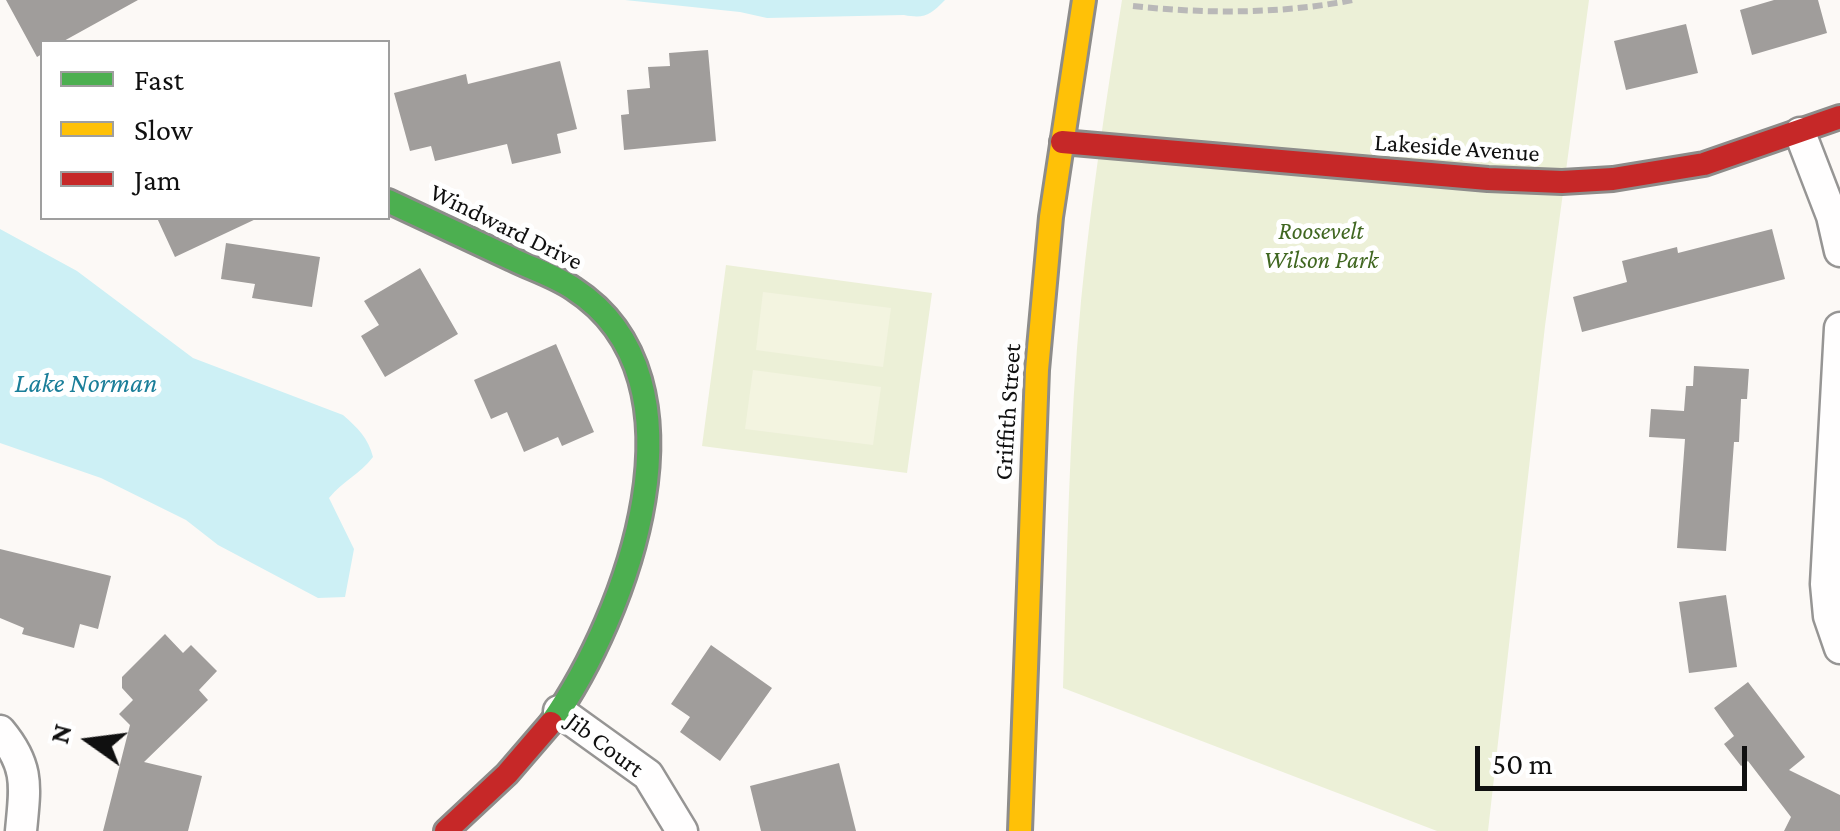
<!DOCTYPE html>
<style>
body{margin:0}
#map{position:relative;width:1840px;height:831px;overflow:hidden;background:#fcf9f6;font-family:"Crimson Pro",serif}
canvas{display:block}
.legend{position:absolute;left:40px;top:40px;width:350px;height:180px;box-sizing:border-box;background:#fff;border:2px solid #9f9f9f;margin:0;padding:12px 18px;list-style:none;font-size:30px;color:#101010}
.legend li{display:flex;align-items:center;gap:20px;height:50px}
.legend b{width:50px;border:2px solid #9f9f9f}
.north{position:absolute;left:40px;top:691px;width:100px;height:100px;-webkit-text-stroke:8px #fff;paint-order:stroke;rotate:284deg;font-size:28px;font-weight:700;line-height:40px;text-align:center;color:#101010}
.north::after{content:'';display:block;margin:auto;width:35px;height:45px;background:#101010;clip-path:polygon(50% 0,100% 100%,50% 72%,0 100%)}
.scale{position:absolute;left:1475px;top:746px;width:272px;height:45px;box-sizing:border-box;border:5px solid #101010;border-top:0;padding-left:12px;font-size:30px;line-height:35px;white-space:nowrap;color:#101010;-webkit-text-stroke:8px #fff;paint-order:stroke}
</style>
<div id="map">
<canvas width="1840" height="831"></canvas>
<ul class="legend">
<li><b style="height:12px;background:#4caf50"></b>Fast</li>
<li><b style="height:12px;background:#ffc107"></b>Slow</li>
<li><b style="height:12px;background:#c62828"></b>Jam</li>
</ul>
<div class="north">N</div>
<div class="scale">50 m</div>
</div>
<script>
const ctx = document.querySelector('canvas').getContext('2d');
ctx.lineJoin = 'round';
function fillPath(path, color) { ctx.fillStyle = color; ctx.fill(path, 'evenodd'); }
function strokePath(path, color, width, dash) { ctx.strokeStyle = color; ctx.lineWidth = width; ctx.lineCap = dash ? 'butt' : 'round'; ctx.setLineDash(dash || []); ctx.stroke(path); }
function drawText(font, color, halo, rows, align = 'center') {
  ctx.font = font + ' "Crimson Pro",serif'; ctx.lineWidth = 10; ctx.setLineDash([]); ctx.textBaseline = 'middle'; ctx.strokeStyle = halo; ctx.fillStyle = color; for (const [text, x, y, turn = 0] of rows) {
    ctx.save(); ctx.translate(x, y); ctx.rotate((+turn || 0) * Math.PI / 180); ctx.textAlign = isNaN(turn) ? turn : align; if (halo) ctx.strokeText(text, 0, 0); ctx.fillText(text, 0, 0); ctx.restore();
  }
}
fillPath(new Path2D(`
 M1122,0h467l-44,326 -57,505h-51l-374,-143c4,-129 6,-259 18,-387 10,-101 25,-201 41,-301z
 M726,265l206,28 -25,180 -205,-27z`), '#ecf0d7');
fillPath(new Path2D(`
 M763,292l128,16 -8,59 -127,-17z
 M753,370l128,17 -8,58 -128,-16z`), '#f3f4e0');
fillPath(new Path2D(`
 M625,0h320c-15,15 -20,19 -41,15l-137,3 -27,-6z
 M0,229l77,42 116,87 150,57c15,13 25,23 30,42 -13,17 -30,24 -44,41l25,51 -9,48 -27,1 -100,-53 -32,-25 -85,-42 -101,-35z`), '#cdf0f5');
fillPath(new Path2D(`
 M6,0h132l-76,42h-20v12l-5,3z
 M1774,0h44l9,33 -75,22 -12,-45z
 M1686,24l12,49 -72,17 -12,-49z
 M708,50l8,91 -92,9 -3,-35 8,-1 -2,-24 23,-2 -2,-21 22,-1 -1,-13z
 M560,61l17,68 -20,5 4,19 -49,11 -5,-20 -72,17 -4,-15 -21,5 -16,-58 72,-19 2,10z
 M157,218h101l-83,39z
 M1772,229l13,50 -203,53 -9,-35 54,-15 -5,-21 55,-14 1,6z
 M226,243l94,14 -8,50 -60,-9 3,-14 -34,-5z
 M420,268l38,66 -73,43 -24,-41 18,-11 -15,-24z
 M556,344l38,88 -32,14 -4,-9 -34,15 -17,-40 -16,7 -17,-39z
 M1694,366l55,3 -2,30h-6l-2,43h-5l-8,109 -49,-3 8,-109 -36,-2 2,-28 33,2 2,-25h7z
 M0,549l111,27 -13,53 -18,-5 -6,24 -52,-14 2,-6 -24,-10z
 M1726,595l11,72 -48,6 -10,-71z
 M165,634l18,19 8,-8 26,26 -18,19 9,10 -64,62 58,14 -14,55h-85l27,-106 -11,-11 14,-14 -11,-12v-11z
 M711,645l61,43 -52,73 -40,-29 10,-15 -19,-13z
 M1748,682l57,75 -16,13 51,25v36h-56l7,-14 -43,-56 -7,5 -17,-22 10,-8 -20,-28z
 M839,763l17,68h-95l-11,-45z`), '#a09d9b');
const street = new Path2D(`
 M1800,133l32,83 8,35
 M1840,328l-14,256 3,32 11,32
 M559,711l89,64 34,56
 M0,731c30,36 25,56 21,100`);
const fast = new Path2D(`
 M388,201c41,19 83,39 124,58 20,10 43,17 62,30 140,91 53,327 -23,434`);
const slow = new Path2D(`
 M1020,831l17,-461 14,-153 33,-217`);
const jam = new Path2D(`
 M1062,142l426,37 74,3 51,-3 91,-15 136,-47
 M446,831l61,-57 44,-51`);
strokePath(street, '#969594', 35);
strokePath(fast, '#8d8c8a', 28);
strokePath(slow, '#8d8c8a', 28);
strokePath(jam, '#8d8c8a', 28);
strokePath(new Path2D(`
 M1133,6c73,8 149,8 220,-6`), '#b9b8b8', 6, [10, 5]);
strokePath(street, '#fffefe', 30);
strokePath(fast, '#4caf50', 22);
strokePath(slow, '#ffc107', 22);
strokePath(jam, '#c62828', 22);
drawText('25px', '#101010', '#fff', [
 ["Lakeside Avenue",1457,148,4],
 ["Windward Drive",506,227,26],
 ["Griffith Street",1008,412,-86],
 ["Jib Court",605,745,37]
]);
drawText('italic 25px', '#406721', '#fff', [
 ["Roosevelt",1321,231],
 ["Wilson Park",1321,260]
]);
drawText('italic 28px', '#1a7e99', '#fff', [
 ["Lake Norman",86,383]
]);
</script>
